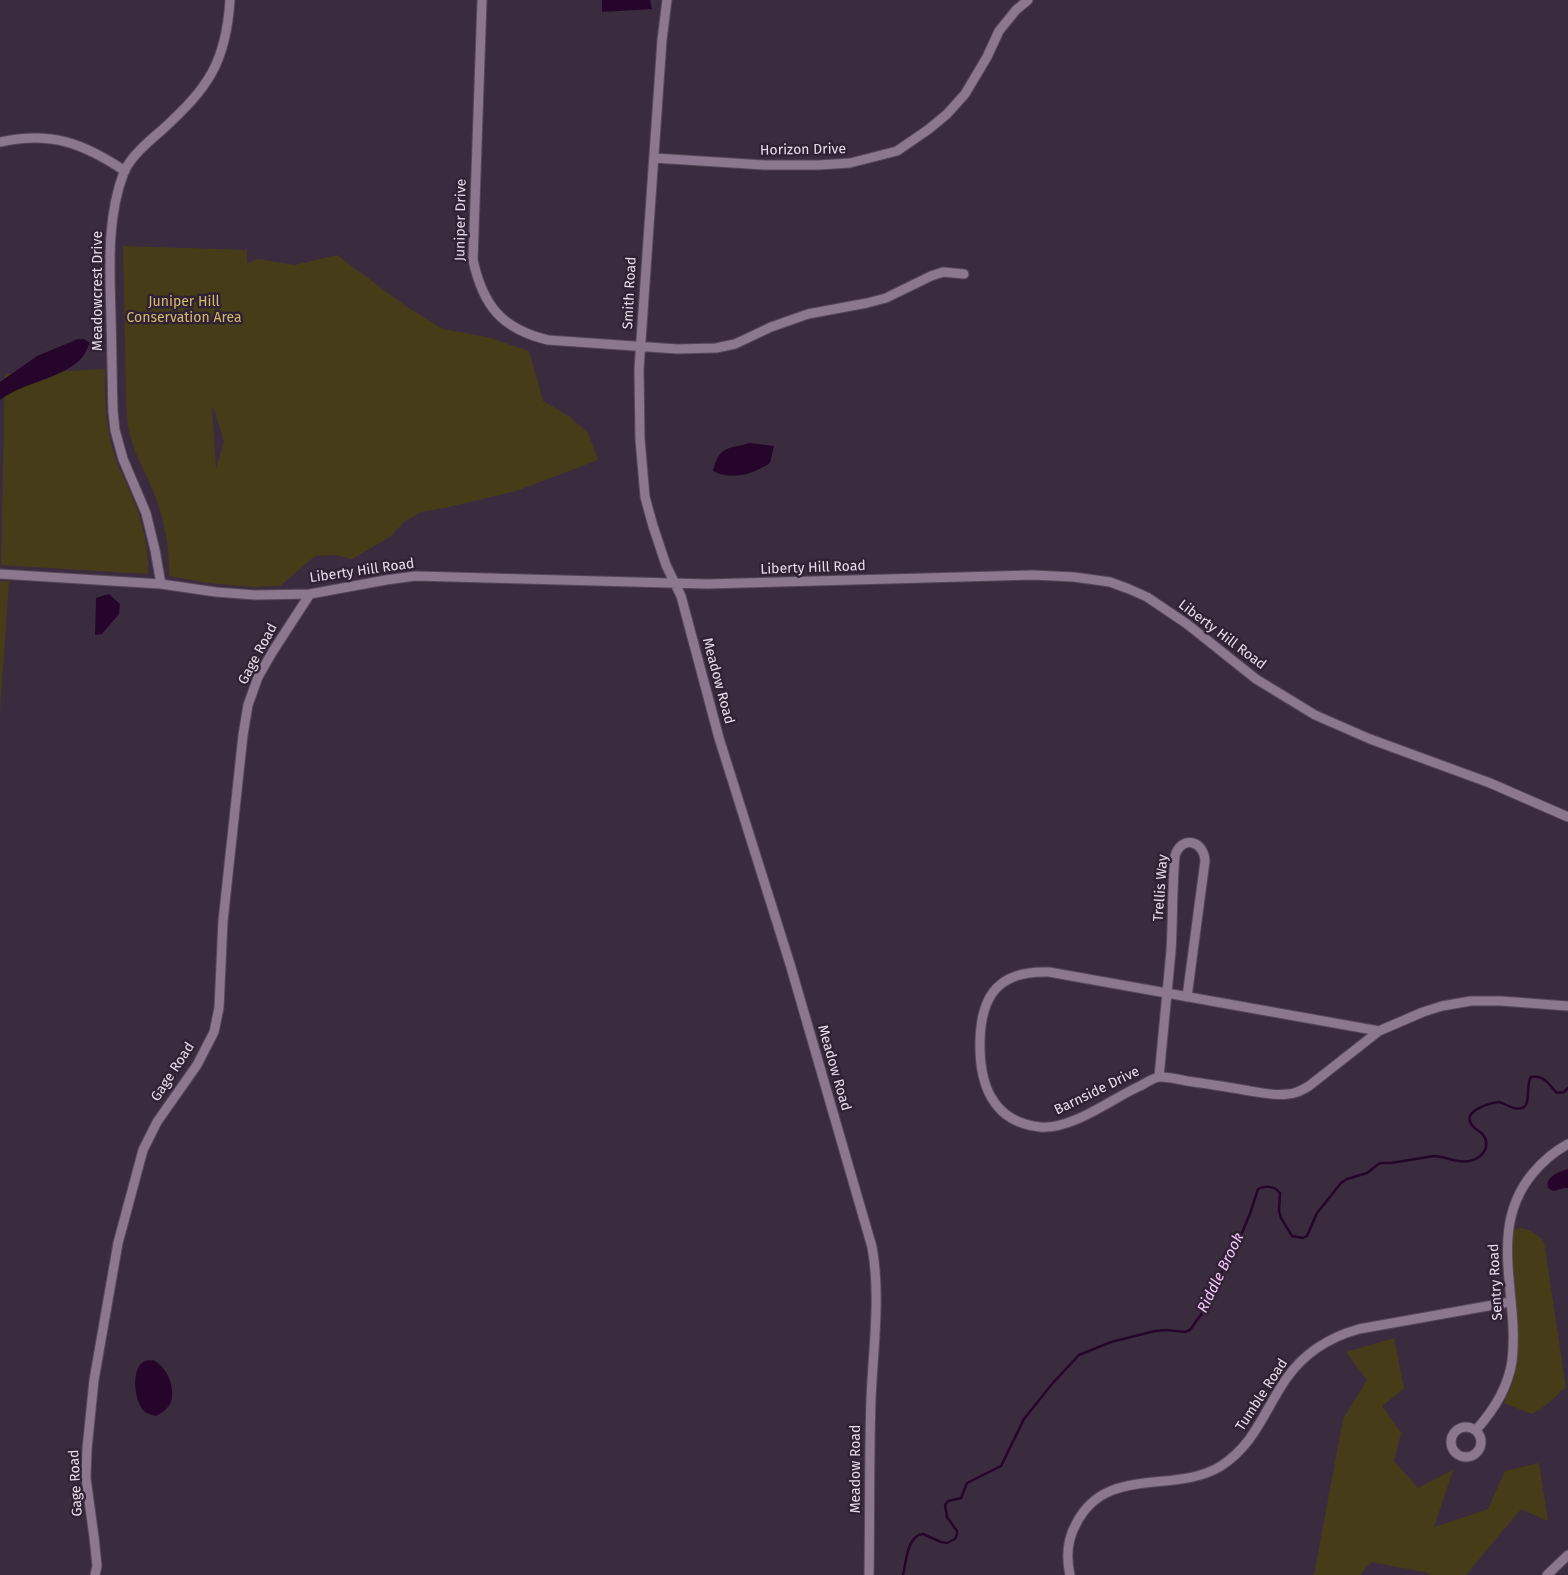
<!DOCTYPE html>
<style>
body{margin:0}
canvas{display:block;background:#3b2b3f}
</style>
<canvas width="1568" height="1575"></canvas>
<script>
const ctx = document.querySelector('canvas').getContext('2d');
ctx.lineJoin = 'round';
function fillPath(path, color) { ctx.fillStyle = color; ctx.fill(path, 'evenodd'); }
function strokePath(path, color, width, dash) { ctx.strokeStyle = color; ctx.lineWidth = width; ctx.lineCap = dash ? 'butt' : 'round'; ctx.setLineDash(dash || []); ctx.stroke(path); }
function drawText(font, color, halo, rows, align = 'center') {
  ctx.font = font + ' "Fira Sans",sans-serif'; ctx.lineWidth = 5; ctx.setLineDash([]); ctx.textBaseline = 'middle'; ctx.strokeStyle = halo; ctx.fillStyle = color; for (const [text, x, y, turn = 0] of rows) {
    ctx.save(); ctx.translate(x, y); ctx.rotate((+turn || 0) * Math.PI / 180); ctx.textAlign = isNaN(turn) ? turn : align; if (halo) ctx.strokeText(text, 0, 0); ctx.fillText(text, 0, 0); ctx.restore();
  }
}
fillPath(new Path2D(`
 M123,246l124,4v13l11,-4 37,6 42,-10 67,50 39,24 44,8 42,14 14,50 27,16 18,16 10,27 -82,31 -67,16 -28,5 -17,10 -14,15 -38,22 -17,-4 -20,1 -35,30 -27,1 -45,-4 -39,-7c1,-28 -5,-57 -15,-83 -8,-20 -19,-38 -24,-58 -3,-11 -3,-23 -4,-35zM213,407l11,34 -8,28 -4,-61z
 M105,369c0,30 0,59 10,88 5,14 13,28 18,42 10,24 16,50 15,75l-147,-9 4,-191z
 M0,581h9l-9,130z
 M1519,1228c11,1 17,5 25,14l22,146c-6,2 -8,7 -13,11 -6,6 -13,10 -21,15l-28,-11c3,-8 8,-17 10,-26 9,-46 -2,-94 -2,-140l1,-8z
 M1394,1338l10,51 -22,17 19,27 -7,28 24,27 35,-18 -19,57 54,-18 17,-38 34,-8 9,58 -27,-12 -55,66h-36l-2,-2 -57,-11 -11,13h-46l29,-156 24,-39 -21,-28z`), '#463c18');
fillPath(new Path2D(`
 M602,0h48l2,9 -50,3z
 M78,339h6l6,4c-3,6 -6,13 -10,17 -22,20 -56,22 -80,40v-18l37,-26z
 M750,443l24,3 -4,17c-17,11 -38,18 -57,8 6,-25 14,-22 37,-28z
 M109,594l11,10 -1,10 -17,20 -7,1 1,-37z
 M1568,1169v19h-4l-10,3 -5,-2c-6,-11 9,-17 19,-20z
 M153,1360c13,6 21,24 19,38 -1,9 -9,14 -16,18 -3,-1 -8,-2 -11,-4 -11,-9 -15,-45 0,-51 3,-1 6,0 8,-1z`), '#25062a');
strokePath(new Path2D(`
 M903,1575c3,-12 4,-40 20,-41l18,8 6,1 8,-4 2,-5v-3l-10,-14 -2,-12 3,-4 13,-3 6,-15 34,-17 23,-47 28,-35 27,-29 32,-13 44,-11 12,-1 18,2 5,-2 17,-24 3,-16 23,-35 18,-44 7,-22c7,-4 17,-3 22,4l-1,18 2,7 11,18 11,2 4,-2 10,-23 24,-30 6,-4 20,-6 13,-10h11l43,-7c12,0 22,8 35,5 12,-2 22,-13 15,-25 -3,-5 -9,-6 -12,-11 -11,-14 18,-22 27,-23 5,1 10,5 15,6 21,5 10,-22 17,-31 14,-2 17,7 26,16l7,-1 4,-4`), '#25062a', 2.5);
const minor = new Path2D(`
 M482,0l-9,260c10,46 29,69 75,80l129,9 39,-1 19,-4 36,-17 37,-13 59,-11 19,-5 45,-22 12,-4 21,2
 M667,0l-5,40 -23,329 1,70 5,58 8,29 13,39 15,31 38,142 71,226 82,283c9,49 1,103 -1,152 -2,59 -1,117 -2,176
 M0,142c51,-11 83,1 125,29
 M654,158l110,7h55l31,-2 47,-12 32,-22 18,-15 18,-20 22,-37 12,-26 17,-21 12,-10
 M0,574l161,10 55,8 39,3 55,-1 76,-14 29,-4 292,8 326,-9 41,2 36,5 19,7 18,8 40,27 69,55 59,36 55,24 120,44 78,34
 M161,584l-6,-34 -9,-37 -23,-54 -8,-29 -2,-19c-1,-31 -1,-61 -2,-92 -1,-49 -5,-100 13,-147 7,-16 25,-31 38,-42 46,-42 64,-67 68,-130
 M1379,1031l-330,-59c-50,-2 -68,23 -69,69 -1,42 12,81 60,86 32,3 71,-28 100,-41 6,-3 14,-9 20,-9 9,0 18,2 27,4 21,3 42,6 63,10 13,2 25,5 38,3 8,0 14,-4 21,-8l70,-55 44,-19 19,-6 29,-5h30l67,5
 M1159,1077c4,-42 8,-84 12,-126 2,-32 1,-63 4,-95 6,-21 29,-16 30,5l-18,136
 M1451 1442a15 15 0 1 1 30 0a15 15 0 1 1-30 0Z
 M1476,1430c18,-20 32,-42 36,-69 8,-65 -26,-132 21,-188 10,-12 22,-22 35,-29
 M95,1575l2,-9 -3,-29 -8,-59 1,-29 7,-69 24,-137 25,-93 14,-28 40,-57 17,-33 5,-24 4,-87 20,-186 5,-30 10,-28 15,-26 37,-57
 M1070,1575c-4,-18 -3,-35 6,-51 30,-60 98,-29 145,-58 34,-22 43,-55 65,-87 18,-26 44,-42 73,-50l151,-27
 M1547,1575l21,-20`);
strokePath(minor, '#554758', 11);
strokePath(minor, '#8b788f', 9);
drawText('14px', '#e7dce9', '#312134', [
 ["Horizon Drive",803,150,-1],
 ["Juniper Drive",461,220,-89],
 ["Meadowcrest Drive",98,291,-90],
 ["Smith Road",630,293,-87],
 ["Liberty Hill Road",813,568,-2],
 ["Liberty Hill Road",362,571,-8],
 ["Liberty Hill Road",1222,635,37],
 ["Gage Road",258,654,-62],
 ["Meadow Road",718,681,75],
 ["Trellis Way",1161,888,-86],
 ["Meadow Road",834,1068,74],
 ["Gage Road",173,1072,-57],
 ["Barnside Drive",1097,1091,-26],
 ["Sentry Road",1496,1282,-93],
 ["Tumble Road",1262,1395,-57],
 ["Meadow Road",856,1469,-90],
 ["Gage Road",76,1483,-93]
]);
drawText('14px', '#d5bd6b', '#312134', [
 ["Juniper Hill",184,302],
 ["Conservation Area",184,318]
]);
drawText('italic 15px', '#f3c7fb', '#312134', [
 ["Riddle Brook",1221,1273,-64]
]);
</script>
